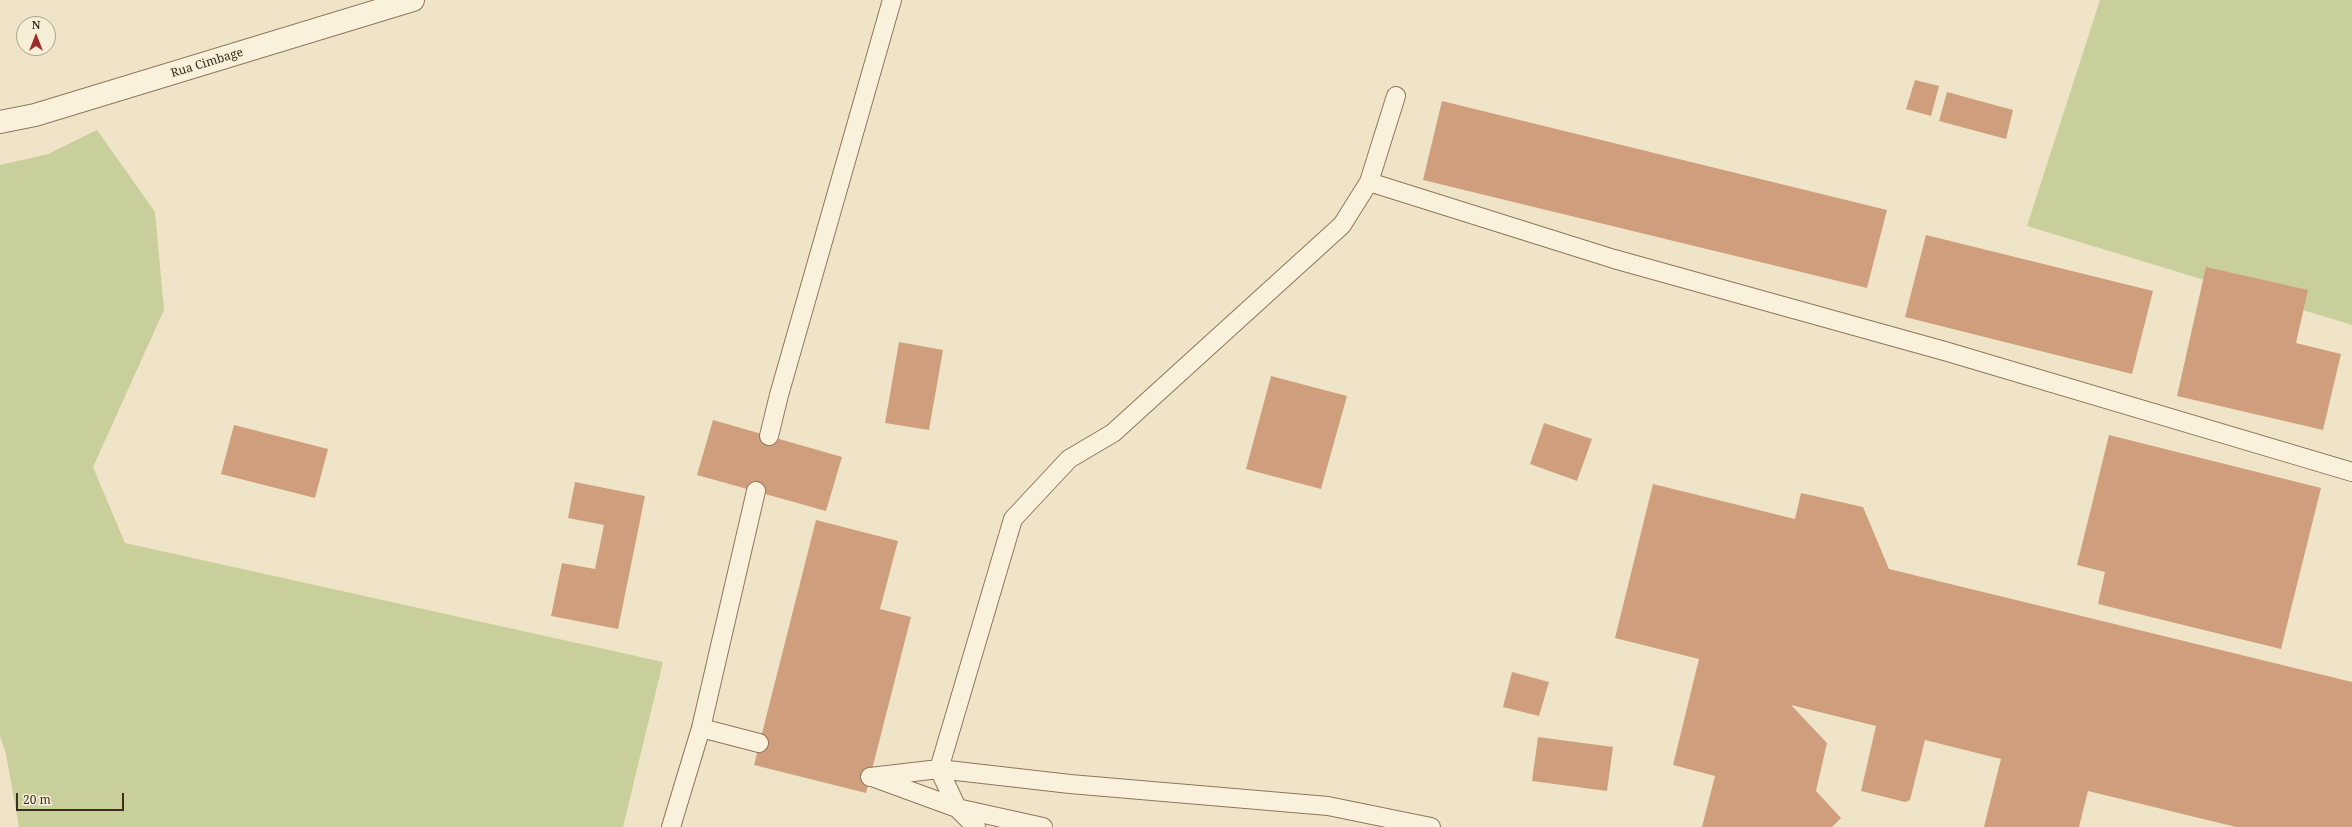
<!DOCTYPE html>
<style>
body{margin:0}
#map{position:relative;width:2352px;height:827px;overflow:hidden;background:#f0e4c8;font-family:"Noto Serif",serif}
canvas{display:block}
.north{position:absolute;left:16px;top:16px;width:40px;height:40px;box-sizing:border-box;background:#f7eed8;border:1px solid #ada18e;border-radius:50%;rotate:0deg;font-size:11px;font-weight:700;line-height:16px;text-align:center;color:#3d2e20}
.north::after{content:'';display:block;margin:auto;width:14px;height:18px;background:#9e2a2b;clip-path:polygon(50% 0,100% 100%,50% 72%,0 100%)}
.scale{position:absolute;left:16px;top:793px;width:108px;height:18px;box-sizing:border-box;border:2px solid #3d2e20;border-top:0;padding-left:5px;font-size:12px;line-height:14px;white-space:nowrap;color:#3d2e20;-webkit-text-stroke:3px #f7eed8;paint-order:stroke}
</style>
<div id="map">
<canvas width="2352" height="827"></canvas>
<div class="north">N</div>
<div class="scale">20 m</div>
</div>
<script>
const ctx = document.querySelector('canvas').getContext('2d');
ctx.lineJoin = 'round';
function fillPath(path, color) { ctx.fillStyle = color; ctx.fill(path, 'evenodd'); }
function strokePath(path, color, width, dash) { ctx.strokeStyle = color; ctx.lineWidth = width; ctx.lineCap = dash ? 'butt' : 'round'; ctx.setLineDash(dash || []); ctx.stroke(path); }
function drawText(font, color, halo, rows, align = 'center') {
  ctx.font = font + ' "Noto Serif",serif'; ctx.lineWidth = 3; ctx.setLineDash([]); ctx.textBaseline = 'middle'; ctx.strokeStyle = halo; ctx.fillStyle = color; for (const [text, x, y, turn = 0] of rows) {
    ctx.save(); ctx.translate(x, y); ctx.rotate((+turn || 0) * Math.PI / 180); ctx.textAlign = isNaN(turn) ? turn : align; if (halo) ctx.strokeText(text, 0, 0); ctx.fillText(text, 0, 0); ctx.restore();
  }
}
fillPath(new Path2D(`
 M2100,0h252v325l-325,-99z
 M97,130l58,82 9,98 -71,157 32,76 538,119 -40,165h-604l-13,-73 -6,-18v-571l48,-11z`), '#c9cf9b');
fillPath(new Path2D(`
 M1915,80l24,6 -8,30 -25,-7z
 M1947,92l66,18 -7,29 -67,-18z
 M1442,101l445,109 -20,78 -444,-108z
 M1926,235l227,56 -21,83 -227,-57z
 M2206,267l102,23 -12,53 45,11 -18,76 -146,-34z
 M899,342l44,8 -14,80 -44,-7z
 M1271,376l76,20 -26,93 -75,-20z
 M713,420l129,37 -16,54 -129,-36z
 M1544,423l48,16 -15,42 -47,-17z
 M234,425l94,24 -13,49 -94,-24z
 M2109,435l212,53 -40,161 -183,-45 7,-32 -28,-7z
 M575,482l70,14 -27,133 -67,-13 11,-53 33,6 9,-44 -36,-7z
 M1653,484l142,35 6,-26 62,14 26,62 463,113v145h-116l-148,-36 -9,36h-95l17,-68 -76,-19 -15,60 -5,2 -44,-11 15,-65 -85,-21 36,38 -11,48 25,27 -9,9h-130l13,-51 -42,-11 26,-106 -84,-21z
 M816,520l82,21 -18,68 31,8 -45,176 -112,-28z
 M1512,672l37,10 -10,34 -36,-9z
 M1538,737l75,10 -6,44 -75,-10z`), '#cf9f7d');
const service = new Path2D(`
 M1369,182l245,77 334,93 404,120
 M769,436l10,-41 113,-395
 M701,728l58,15
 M870,777l69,-8 131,15 258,22 103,21
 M875,778l82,30 86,19
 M671,827l30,-99 55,-237
 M976,827l-19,-19 -18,-39 74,-250 56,-60 44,-26 229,-208 27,-43 27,-86`);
const tertiary = new Path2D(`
 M0,122l35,-7 378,-115`);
strokePath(service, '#8d765c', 20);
strokePath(tertiary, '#8d765c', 24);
strokePath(service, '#faf1dc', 18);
strokePath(tertiary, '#faf1dc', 22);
drawText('12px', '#3d2e20', '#f7eed8', [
 ["Rua Cimbage",207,63,-17]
]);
</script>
